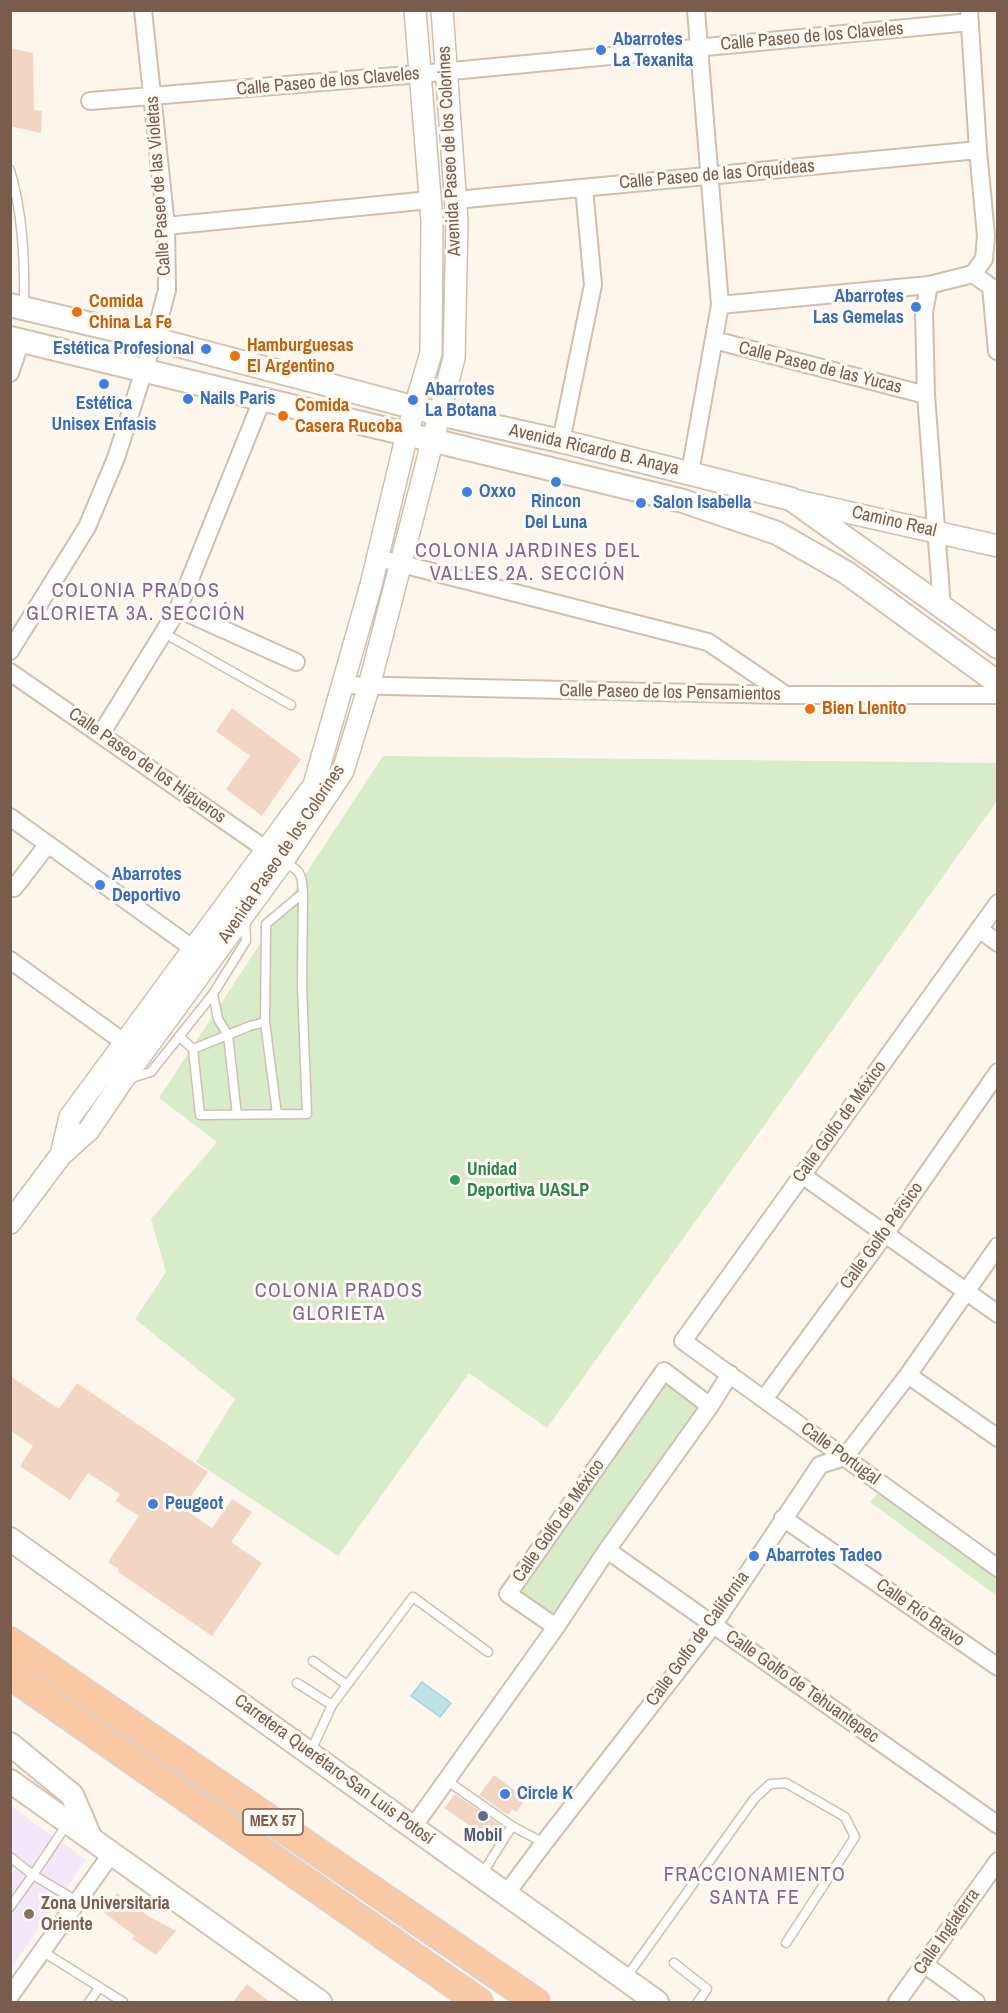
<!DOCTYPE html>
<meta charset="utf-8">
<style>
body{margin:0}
#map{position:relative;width:1008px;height:2013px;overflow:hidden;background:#fdf6ec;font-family:"Archivo Narrow",sans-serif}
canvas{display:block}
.frame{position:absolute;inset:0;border:12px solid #7a5c4d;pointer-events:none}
</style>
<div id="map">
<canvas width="1008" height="2013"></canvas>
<div class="frame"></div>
</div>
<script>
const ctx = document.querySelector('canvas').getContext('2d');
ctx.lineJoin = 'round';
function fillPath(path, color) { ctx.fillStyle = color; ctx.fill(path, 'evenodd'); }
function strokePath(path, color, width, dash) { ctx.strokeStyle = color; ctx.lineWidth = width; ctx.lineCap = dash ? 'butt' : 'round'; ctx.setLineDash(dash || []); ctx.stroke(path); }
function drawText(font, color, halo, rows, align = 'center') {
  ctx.font = font + ' "Archivo Narrow",sans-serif'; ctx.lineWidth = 6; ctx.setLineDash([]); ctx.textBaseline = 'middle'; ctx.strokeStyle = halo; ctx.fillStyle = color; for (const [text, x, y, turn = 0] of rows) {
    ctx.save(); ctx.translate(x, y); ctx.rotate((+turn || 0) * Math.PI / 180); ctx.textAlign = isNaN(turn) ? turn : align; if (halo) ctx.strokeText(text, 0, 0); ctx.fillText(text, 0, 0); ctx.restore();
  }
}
fillPath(new Path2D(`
 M11,1806l75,54 -75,108z`), '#f3e8fa');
fillPath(new Path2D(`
 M383,756l614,7v38l-450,627 -78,-55 -131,183 -142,-94 39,-63 -100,-80 31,-47 -15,-53 66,-77 -58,-44z
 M666,1385l33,24 -147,206 -34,-22z
 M882,1488l115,85v23l-127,-94z`), '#d8ecc9');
const water = new Path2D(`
 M422,1682l29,21 -11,14 -29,-21z`);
fillPath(water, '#bfe3e8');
strokePath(water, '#a5d3da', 1.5);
fillPath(new Path2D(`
 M10,48l23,5 1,57 8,1 -1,22 -31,-7z
 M232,708l69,51 -39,57 -36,-27 24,-33 -34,-25z
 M10,1376l49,33 18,-26 131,89 -25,36 29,20 20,-29 20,13 -21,30 31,21 -50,73 -94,-64 1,-3 -11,-7 31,-46 -23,-15 4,-7 -32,-21 -18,27 -50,-34 13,-20 -23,-16z
 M494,1775l32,24 -10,13 -4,-3 -4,6 -29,-20z
 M455,1794l46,32 -11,14 -46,-32z
 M117,1893l31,23 28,15 -20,24 -24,-16 2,-4 -31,-23z
 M247,1984l23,18h-37z`), '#f3d5c3');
const service = new Path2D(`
 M10,170c13,44 15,90 14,136
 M164,633l127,72
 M283,861c17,10 19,11 20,32
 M213,994l5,25 10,16 9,80
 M265,1022l12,92
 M179,1036l14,13 57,-23 15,-4 1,-98 37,-31 -1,93 5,128 -107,1 -7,-66
 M128,1079l23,-7 62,-78 33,-53 -1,-20
 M313,1661l34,24
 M297,1683l35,22
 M310,1753l22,-48 81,-108 75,55
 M446,1780l66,46 32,17
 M67,1824l-34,51 44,26
 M10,1857l23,18 -23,32
 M481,1876l31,-50
 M42,1951l81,51
 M674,1963l33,26 -9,13
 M625,1979l129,-180 16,-15 16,-1 59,34 10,20 -69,106
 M89,2002l10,-14`);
const minor = new Path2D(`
 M90,101l330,-27 550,-52
 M456,200l522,-50
 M166,226l264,-26
 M973,274l18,13 6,64
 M929,285l-5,27 2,83 16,212
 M720,305l209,-20 44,-11 11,-15 2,-23 -8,-86 -9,-140
 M714,340l212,55
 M10,373l11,-32
 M561,441l32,-156 -9,-97
 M690,472l30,-167 -24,-295
 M378,558l330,84 78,53
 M178,609l118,53
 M10,651l77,-124 29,-69 38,-119 13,-49 -1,-64 -23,-216
 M10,672l264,183
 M343,685l444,10h211
 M101,734l77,-125 84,-209
 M10,817l192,138
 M14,888l34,-44
 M998,903l-315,438 315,227
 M979,929l19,14
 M10,960l115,83
 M802,1175l196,139
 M908,1375l90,63
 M764,1399l121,-165 113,-162
 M783,1518l215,149
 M607,1550l391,275
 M556,1627l-48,-33 156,-223 46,35
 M413,1827l143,-200 51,-77 103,-144 20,-32
 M506,1894l38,-51 170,-219 106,-159 25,-8 63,-82 90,-129
 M924,1964l52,38
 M10,1996l102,-143
 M897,2002l101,-141`);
const tertiary = new Path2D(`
 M793,500l205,46
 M61,1155l9,-38 244,-332 57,-200 36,-151 24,-81 1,-132 -17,-211
 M10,1223l51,-68 28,-25 33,-49 161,-220 60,-90 26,-85 85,-328 3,-137 -15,-211`);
const secondary = new Path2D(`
 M10,305l144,34 285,75 122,27 230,58 207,148
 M10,338l673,163 94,32 70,40 151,110
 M10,1539l647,463
 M10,1744l62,51 19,44
 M10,1781l310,221`);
const trunk = new Path2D(`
 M10,1641l526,361
 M10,1675l469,327`);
strokePath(service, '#d1beb0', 11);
strokePath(minor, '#d1beb0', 20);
strokePath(tertiary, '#d1beb0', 24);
strokePath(secondary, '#d6c0b0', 26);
strokePath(trunk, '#dad1cd', 30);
strokePath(service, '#fff', 8);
strokePath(minor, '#fff', 16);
strokePath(tertiary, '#fff', 21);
strokePath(secondary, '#fff', 22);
strokePath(trunk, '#f9c8a4', 27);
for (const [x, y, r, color] of [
 [601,50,6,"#3f7fe0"],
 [916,307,6,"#3f7fe0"],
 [77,312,6,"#e8710a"],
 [206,349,6,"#3f7fe0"],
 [235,356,6,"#e8710a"],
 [104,384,6,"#3f7fe0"],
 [188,399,6,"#3f7fe0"],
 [413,400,6,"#3f7fe0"],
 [283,416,6,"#e8710a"],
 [556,482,6,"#3f7fe0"],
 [467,492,6,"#3f7fe0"],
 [641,503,6,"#3f7fe0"],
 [810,709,6,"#e8710a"],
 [100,885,6,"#3f7fe0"],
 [455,1180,6,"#2e9e5b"],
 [153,1504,6,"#3f7fe0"],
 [754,1556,6,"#3f7fe0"],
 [505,1794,6,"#3f7fe0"],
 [483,1816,6,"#5c6f8a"],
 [29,1914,6,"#8d6e63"]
]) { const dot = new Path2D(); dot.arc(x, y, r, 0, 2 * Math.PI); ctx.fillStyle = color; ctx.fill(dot); strokePath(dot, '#fffaf3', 2); }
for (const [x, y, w] of [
 [273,1822,60]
]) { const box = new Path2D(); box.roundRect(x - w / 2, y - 13, w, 26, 4.5); ctx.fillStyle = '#fffaf3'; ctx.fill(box); strokePath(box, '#7a5c4d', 1.5); }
drawText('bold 16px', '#7a5c4d', null, [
 ["MEX 57",273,1822]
]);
drawText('18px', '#7a5c4d', '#fffaf3', [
 ["Calle Paseo de los Claveles",812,37,-5],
 ["Calle Paseo de los Claveles",328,82,-5],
 ["Avenida Paseo de los Colorines",450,151,-93],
 ["Calle Paseo de las Orquídeas",717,175,-5],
 ["Calle Paseo de las Violetas",159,186,-94],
 ["Calle Paseo de las Yucas",820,368,14],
 ["Avenida Ricardo B. Anaya",594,450,13],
 ["Camino Real",894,522,13],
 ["Calle Paseo de los Pensamientos",670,693,1],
 ["Calle Paseo de los Higueros",147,766,35],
 ["Avenida Paseo de los Colorines",282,854,-56],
 ["Calle Golfo de México",840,1122,-54],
 ["Calle Golfo Pérsico",882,1236,-54],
 ["Calle Portugal",840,1454,36],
 ["Calle Golfo de México",559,1521,-55],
 ["Calle Río Bravo",920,1613,35],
 ["Calle Golfo de California",698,1639,-54],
 ["Calle Golfo de Tehuantepec",802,1687,35],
 ["Carretera Querétaro-San Luis Potosí",334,1770,36],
 ["Calle Inglaterra",947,1932,-55]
]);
drawText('bold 18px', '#366cbe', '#fffaf3', [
 ["Abarrotes",613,40],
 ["La Texanita",613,61],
 ["Abarrotes",904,297,"right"],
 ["Las Gemelas",904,318,"right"],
 ["Estética Profesional",194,349,"right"],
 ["Abarrotes",425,390],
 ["La Botana",425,411],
 ["Nails Paris",200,399],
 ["Estética",104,404,"center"],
 ["Unisex Enfasis",104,425,"center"],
 ["Oxxo",479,492],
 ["Rincon",556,502,"center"],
 ["Del Luna",556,523,"center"],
 ["Salon Isabella",653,503],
 ["Abarrotes",112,875],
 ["Deportivo",112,896],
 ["Peugeot",165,1504],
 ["Abarrotes Tadeo",766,1556],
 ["Circle K",517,1794]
], 'left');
drawText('bold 18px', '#c56008', '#fffaf3', [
 ["Comida",89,302],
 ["China La Fe",89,323],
 ["Hamburguesas",247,346],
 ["El Argentino",247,367],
 ["Comida",295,406],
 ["Casera Rucoba",295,427],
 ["Bien Llenito",822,709]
], 'left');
drawText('bold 18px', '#27864d', '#fffaf3', [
 ["Unidad",467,1170],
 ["Deportiva UASLP",467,1191]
], 'left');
drawText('bold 18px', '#4e5e75', '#fffaf3', [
 ["Mobil",483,1836]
]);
drawText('bold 18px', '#785e54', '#fffaf3', [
 ["Zona Universitaria",41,1904],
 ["Oriente",41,1925]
], 'left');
ctx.letterSpacing = '1.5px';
drawText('20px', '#846695', '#fffaf3', [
 ["COLONIA JARDINES DEL",528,552],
 ["VALLES 2A. SECCIÓN",528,575],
 ["COLONIA PRADOS",136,592],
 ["GLORIETA 3A. SECCIÓN",136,615],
 ["COLONIA PRADOS",339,1292],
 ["GLORIETA",339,1315],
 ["FRACCIONAMIENTO",755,1876],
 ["SANTA FE",755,1899]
]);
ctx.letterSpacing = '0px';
</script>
